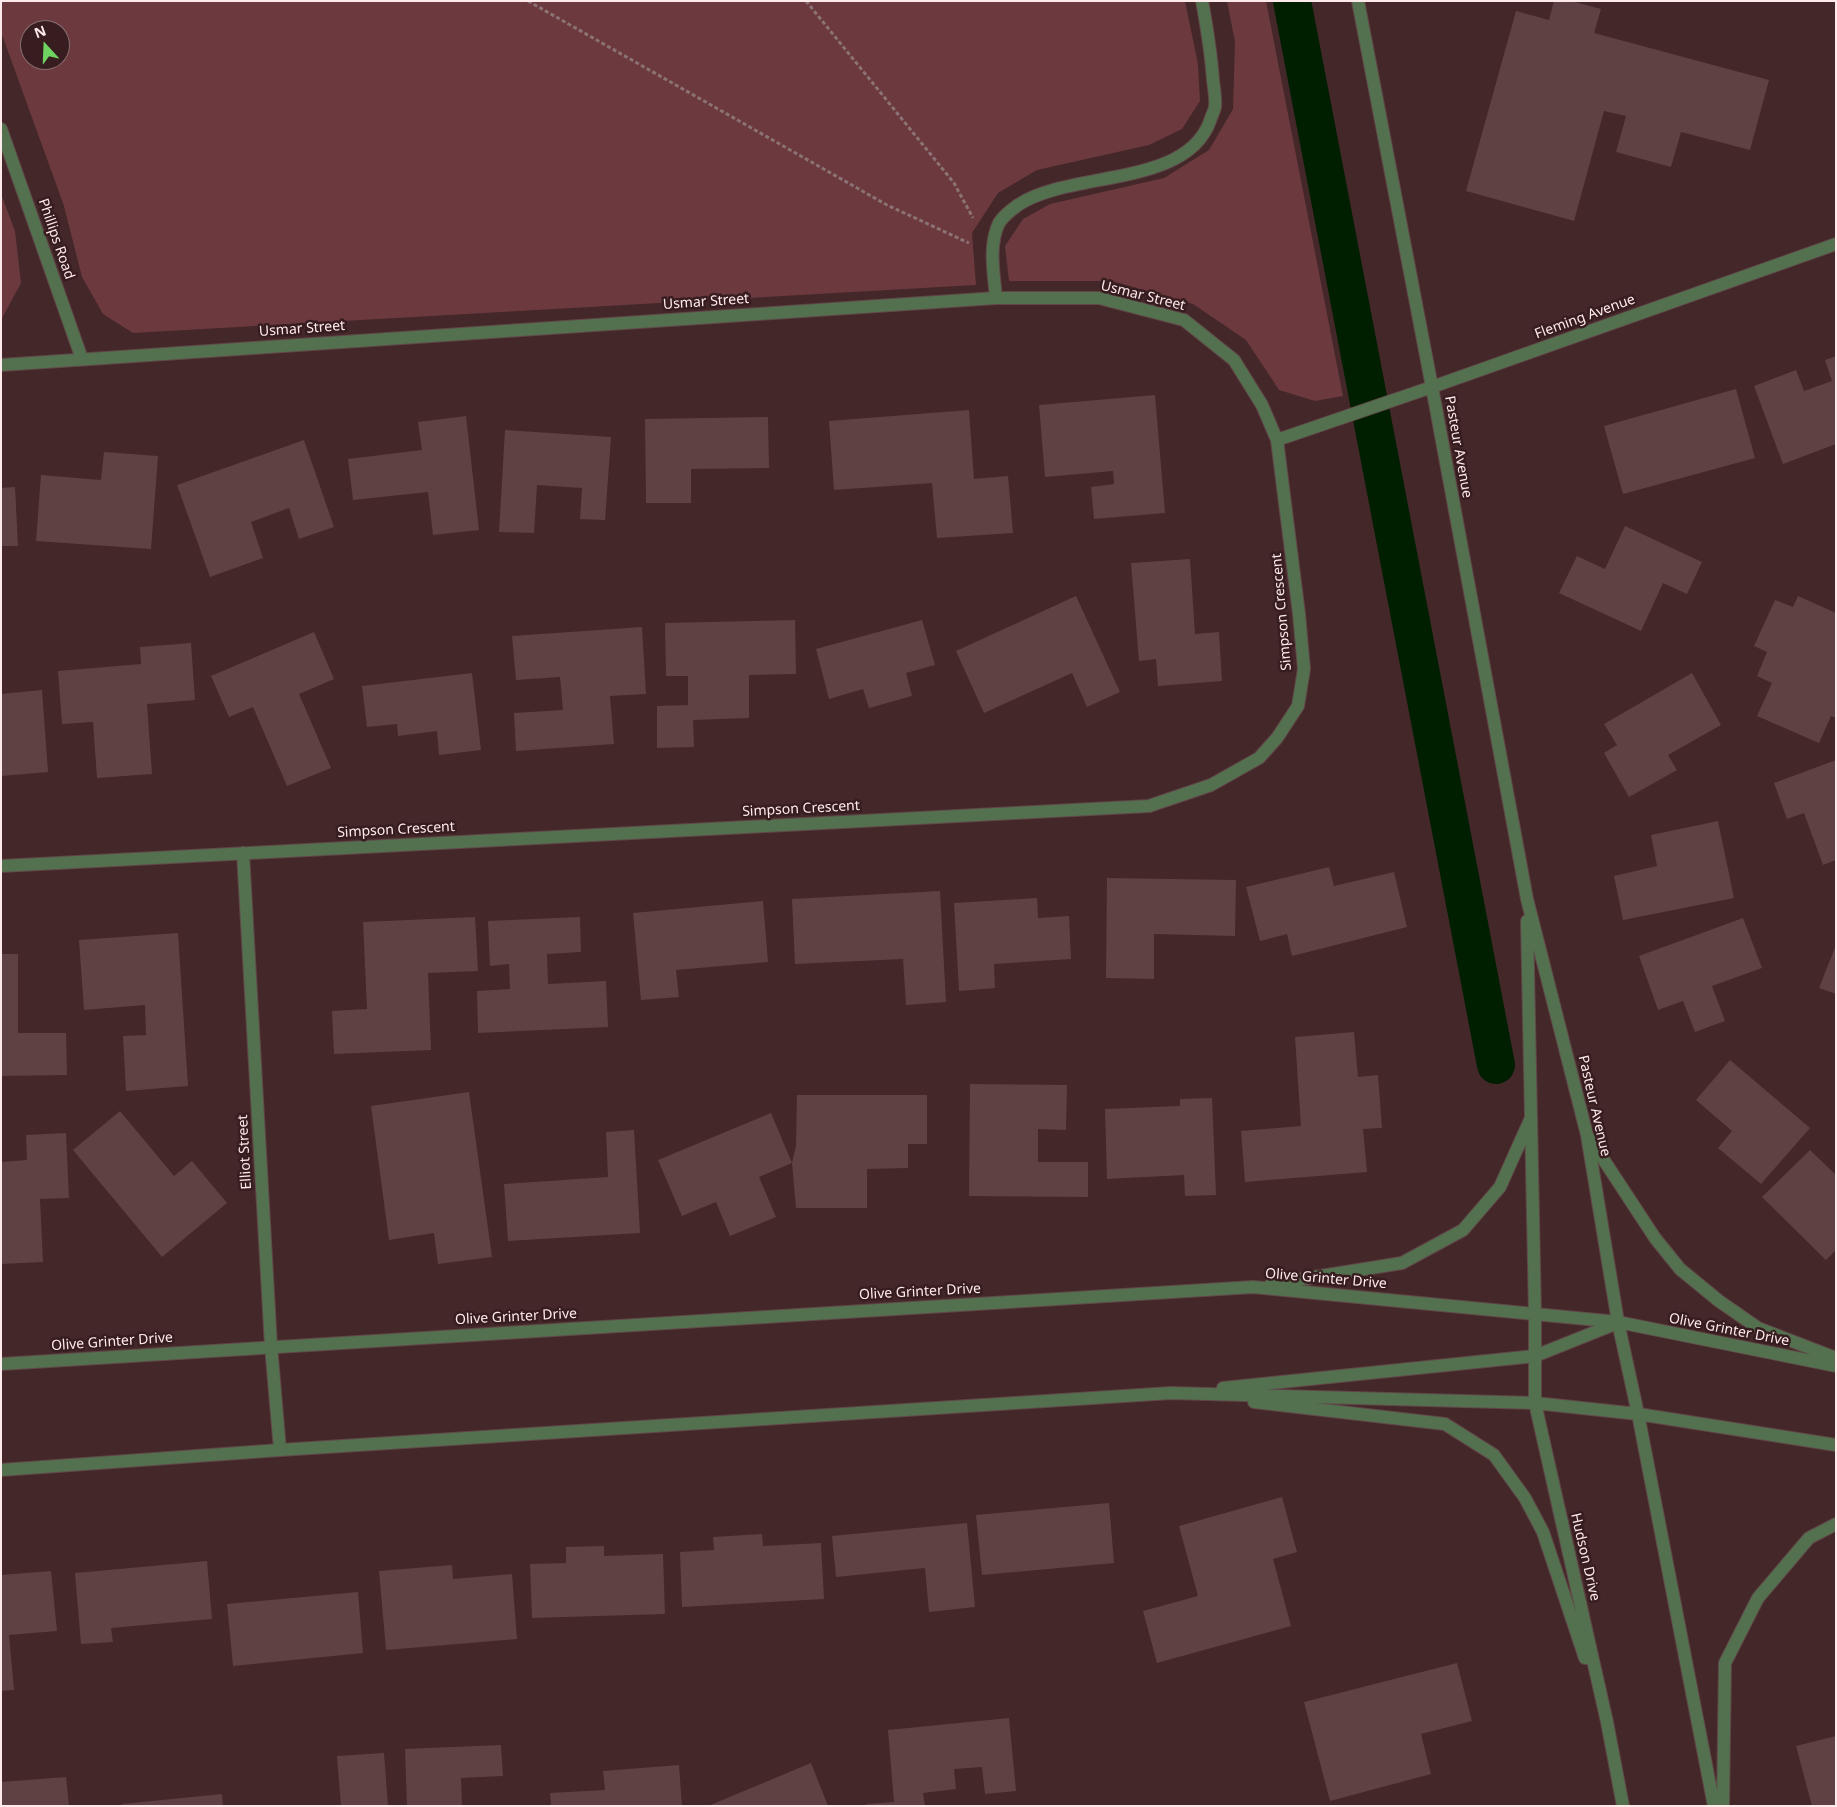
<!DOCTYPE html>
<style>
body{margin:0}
#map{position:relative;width:1837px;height:1807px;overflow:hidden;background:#432729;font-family:"Noto Sans",sans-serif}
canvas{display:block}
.frame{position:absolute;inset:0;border:2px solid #feeaeb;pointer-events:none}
.north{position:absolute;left:20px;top:20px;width:50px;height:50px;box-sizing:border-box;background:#381d20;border:1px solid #876f71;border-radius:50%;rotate:340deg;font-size:14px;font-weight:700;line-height:20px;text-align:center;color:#feeaeb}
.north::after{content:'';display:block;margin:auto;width:18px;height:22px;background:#6ed360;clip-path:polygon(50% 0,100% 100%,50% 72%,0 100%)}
</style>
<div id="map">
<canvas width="1837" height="1807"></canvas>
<div class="frame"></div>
<div class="north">N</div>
</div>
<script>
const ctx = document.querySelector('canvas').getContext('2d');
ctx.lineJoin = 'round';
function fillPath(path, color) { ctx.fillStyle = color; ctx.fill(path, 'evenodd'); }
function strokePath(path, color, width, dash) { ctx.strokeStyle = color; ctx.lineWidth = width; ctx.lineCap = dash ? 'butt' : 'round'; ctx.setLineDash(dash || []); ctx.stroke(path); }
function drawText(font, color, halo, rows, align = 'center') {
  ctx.font = font + ' "Noto Sans",sans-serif'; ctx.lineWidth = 5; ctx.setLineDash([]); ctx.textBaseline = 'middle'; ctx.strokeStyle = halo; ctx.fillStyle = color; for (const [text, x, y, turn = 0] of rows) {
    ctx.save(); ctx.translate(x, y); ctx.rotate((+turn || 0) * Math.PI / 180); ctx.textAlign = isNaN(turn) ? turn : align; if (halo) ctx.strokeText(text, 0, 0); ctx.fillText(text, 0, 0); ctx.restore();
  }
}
fillPath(new Path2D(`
 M1,1h1184l13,63 2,37 -18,28 -33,16 -112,25 -39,23 -26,40 4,52 -843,48 -30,-19 -21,-37 -18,-71 -63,-174zM30,30h30v30h-30z
 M1227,1h39l77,395 -28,5 -36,-11 -33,-50 -53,-36 -81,-23h-103l-4,-35 18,-27 27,-15 114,-26 45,-28 24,-41 2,-67z
 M1,194l14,37 6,52 -20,37z`), '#6c393f');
strokePath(new Path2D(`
 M1292,1l204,1064`), '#001f00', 38);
fillPath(new Path2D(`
 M1554,1h17l30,8 -7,24 175,47 -19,70 -69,-18 -10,35 -55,-15 10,-36 -22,-5 -30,110 -108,-30 50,-180 33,9z
 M1836,356v88l-53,20 -29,-78 42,-16 8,21 28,-10 -7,-21z
 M1736,389l19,69 -132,36 -19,-68z
 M1155,395l10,118 -71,6 -3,-32 23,-3 -1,-13 -68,6 -6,-72z
 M969,410l5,69 34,-3 5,57 -76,5 -5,-55 -98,7 -5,-69z
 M466,416l13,114 -46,5 -5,-43 -75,8 -5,-41 74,-9 -4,-28z
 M768,417l1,51 -78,1v34h-45l-1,-84z
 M505,430l106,7 -6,83 -25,-1 2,-31 -45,-3 -3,48 -35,-1z
 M304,440l30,87 -35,12 -10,-31 -38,14 12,36 -53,19 -33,-92z
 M104,452l54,4 -7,93 -115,-8 5,-66 60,5z
 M15,487l3,59h-17v-58z
 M1625,526l77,36 -15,32 -24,-11 -22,48 -82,-38 18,-37 28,13z
 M1190,559l5,75 24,-2 3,49 -64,5 -2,-27 -17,2 -8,-98z
 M1076,596l44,96 -33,15 -15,-34 -88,40 -28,-62z
 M1798,596l38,17v105l-5,-2 -12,27 -62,-27 15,-33 -15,-7 10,-24 -13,-6 21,-46 18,7z
 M795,620l1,54 -47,1v43l-56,2 1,27 -37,1v-42l31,-1v-29h-22l-1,-53z
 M922,620l13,45 -29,8 6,23 -43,12 -6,-19 -34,10 -13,-50z
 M642,627l4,67 -36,2 4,48 -98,7 -2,-38 49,-3 -3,-33 -44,3 -4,-44z
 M314,632l20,47 -35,15 32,74 -44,18 -34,-79 -24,10 -18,-41z
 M191,643l4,57 -48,4 5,70 -55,4 -4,-56 -31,2 -4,-53 83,-7 -1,-17z
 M472,673l9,77 -42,5 -2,-24 -39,5 -1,-12 -30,3 -5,-41z
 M1692,673l29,52 -53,30 9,15 -48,27 -25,-44 13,-8 -13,-21z
 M42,690l6,82 -47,4v-82z
 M1836,760v100l-13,5 -19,-52 -17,6 -13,-36z
 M1718,821l16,77 -111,22 -9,-44 43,-10 -6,-31z
 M1329,867l5,19 60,-14 13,55 -115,29 -5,-22 -27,7 -14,-54z
 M1107,878l129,2 -1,56 -81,-2v45l-48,-1z
 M940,891l6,111 -40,3 -3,-46 -108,5 -3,-65z
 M1037,898l1,20 31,-2 2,43 -77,5 1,24 -36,3 -5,-88z
 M763,901l5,61 -92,8 3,27 -38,3 -8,-87z
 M475,917l3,54 -50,2 3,77 -97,4 -2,-43 35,-2 -4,-87z
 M580,917l1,35 -34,2 1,30 58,-3 2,46 -130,6 -1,-42 33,-2 -1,-25 -19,2 -2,-45z
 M1743,918l19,50 -50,18 13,35 -30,11 -12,-31 -25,9 -19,-54z
 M178,933l10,153 -62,5 -3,-55 23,-1 -1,-30 -61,5 -5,-70z
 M1836,945v49l-17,-6z
 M1,954h17v79h48l1,42 -66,1z
 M1354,1032l4,45 20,-2 4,53 -19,1 4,43 -122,10 -4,-51 60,-5 -6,-89z
 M1730,1060l80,68 -49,56 -43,-36 14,-17 -36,-31z
 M970,1084l97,1 -1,45 -28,-1v33h50v35l-119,-1z
 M469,1092l23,165 -54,7 -4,-31 -45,7 -18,-134z
 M797,1095h130v49h-19v24l-41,1v39h-71l-4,-45 4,-17z
 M1212,1098l4,97 -31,1 -1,-21 -77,4 -2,-70 75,-3v-7z
 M120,1111l54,65 18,-15 35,42 -65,54 -89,-107z
 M771,1113l21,50 -33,14 17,40 -46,19 -14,-34 -34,14 -24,-56z
 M634,1130l6,103 -132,8 -4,-57 104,-7 -2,-45z
 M66,1133l3,65 -29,1 3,63 -42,2v-102l26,-2 -1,-25z
 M1810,1150l26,25v75l-10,10 -64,-63z
 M1282,1497l15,55 -24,7 18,67 -134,37 -14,-52 55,-15 -19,-70z
 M1109,1503l5,60 -132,12 -6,-60z
 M967,1523l8,84 -46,5 -4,-44 -89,9 -4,-41z
 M762,1534l1,12 58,-3 3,56 -142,8 -2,-55 34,-2 -1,-13z
 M604,1546v10l59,-2 2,60 -133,4 -2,-54 36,-1v-16z
 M207,1561l5,58 -101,9 2,14 -32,2 -6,-71z
 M452,1565l1,14 59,-5 5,65 -131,11 -7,-79z
 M51,1571l6,60 -48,4 5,55 -13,1v-116z
 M358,1592l5,61 -130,13 -6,-62z
 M1457,1663l15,58 -51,13 10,40 -101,27 -26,-99z
 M1009,1718l7,73 -31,3 -3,-27 -28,2 2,20 -33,4 2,13h-59v-2l28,-2 -6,-72z
 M1836,1736v70h-24l-16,-60z
 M501,1745l2,31 -42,2 1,28h-55l-2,-57z
 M384,1753l4,53h-47l-4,-50z
 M811,1763l17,43h-120z
 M679,1765l3,41h-131l-1,-13 55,-3 -2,-19z
 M66,1777l3,29h-68v-24z
 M222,1794l1,12h-101v-2z`), '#5f4143');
const service = new Path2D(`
 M996,298c-2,-24 -8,-52 3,-75 5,-8 12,-13 19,-18 53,-35 168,-17 192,-84 1,-4 4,-9 5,-14 1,-8 -1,-18 -2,-27 -2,-27 -6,-52 -11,-79`);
const minor = new Path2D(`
 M1,129l81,230
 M1,365l995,-67h103l85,22 50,40 28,45 15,35 22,174 5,55 -6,37 -21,32 -18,20 -48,27 -62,21 -1148,60
 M1277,440l155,-53 404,-143
 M243,853l28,493 9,104`);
const tertiary = new Path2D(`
 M1358,1l74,386 95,512 60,236 31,187 20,92 76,392
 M1527,921l8,393v89l72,319 16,84
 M1590,1139l65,99 25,31 39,32 39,27 78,30
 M1271,1284l131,-21 61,-33 37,-43 30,-67
 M1,1364l1252,-77 365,35 218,44
 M1223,1388l312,-32 80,-32
 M1254,1402l191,22 49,31 31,43 18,34 42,126
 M1,1470l279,-20 891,-57 364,10 103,11 198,31
 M1723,1806l2,-143 33,-65 51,-60 27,-14`);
strokePath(service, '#614648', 14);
strokePath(minor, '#614648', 14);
strokePath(tertiary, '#614648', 14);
strokePath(new Path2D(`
 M528,1l359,204 82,38
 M806,1l148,182 19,35`), '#8b7274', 3, [4, 2.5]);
strokePath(service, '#53704f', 12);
strokePath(minor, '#53704f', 12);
strokePath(tertiary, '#53704f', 12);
drawText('14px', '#feeaeb', '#381d20', [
 ["Phillips Road",56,239,71],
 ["Usmar Street",1143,296,14],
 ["Usmar Street",706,302,-4],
 ["Fleming Avenue",1585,317,-20],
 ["Usmar Street",302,329,-4],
 ["Pasteur Avenue",1458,447,80],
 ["Simpson Crescent",1282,612,-95],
 ["Simpson Crescent",801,809,-3],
 ["Simpson Crescent",396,830,-3],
 ["Pasteur Avenue",1594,1106,77],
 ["Elliot Street",245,1152,-93],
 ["Olive Grinter Drive",1326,1279,5],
 ["Olive Grinter Drive",920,1292,-3],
 ["Olive Grinter Drive",516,1317,-3],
 ["Olive Grinter Drive",1729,1330,11],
 ["Olive Grinter Drive",112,1342,-4],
 ["Hudson Drive",1585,1557,77]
]);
</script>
